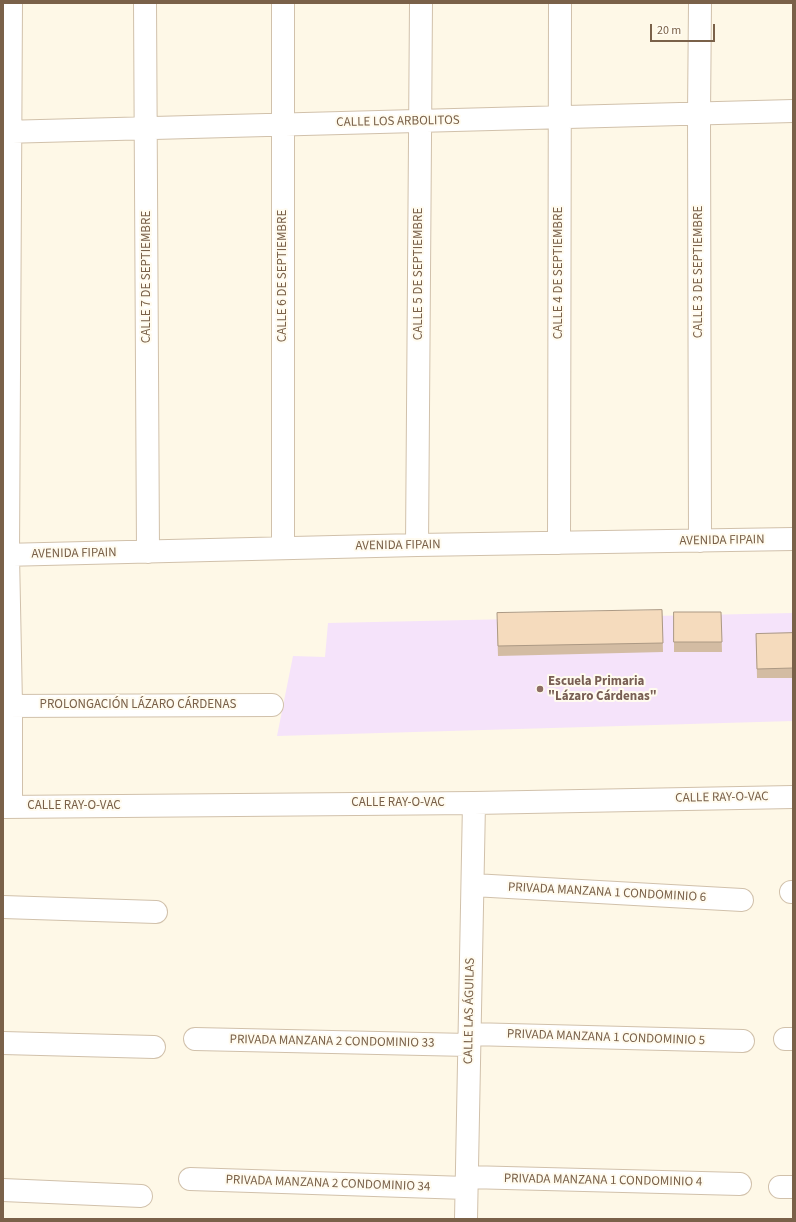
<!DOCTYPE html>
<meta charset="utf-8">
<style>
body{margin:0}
#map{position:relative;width:796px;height:1222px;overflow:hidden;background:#fef8e7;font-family:"Source Sans 3",sans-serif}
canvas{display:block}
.frame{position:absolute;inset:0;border:4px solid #7a6149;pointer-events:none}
.scale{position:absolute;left:650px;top:24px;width:65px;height:18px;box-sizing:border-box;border:2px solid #7a6149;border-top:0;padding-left:5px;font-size:12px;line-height:14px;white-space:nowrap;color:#7a6149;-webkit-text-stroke:3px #fffbef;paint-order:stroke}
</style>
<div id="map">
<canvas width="796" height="1222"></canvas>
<div class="frame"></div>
<div class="scale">20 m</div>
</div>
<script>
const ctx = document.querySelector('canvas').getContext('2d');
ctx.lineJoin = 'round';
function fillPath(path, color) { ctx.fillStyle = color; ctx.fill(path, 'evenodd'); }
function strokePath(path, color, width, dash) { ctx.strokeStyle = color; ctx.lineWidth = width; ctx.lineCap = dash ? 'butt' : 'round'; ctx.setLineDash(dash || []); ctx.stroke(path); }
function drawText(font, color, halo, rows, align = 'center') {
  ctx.font = font + ' "Source Sans 3",sans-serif'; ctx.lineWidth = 4; ctx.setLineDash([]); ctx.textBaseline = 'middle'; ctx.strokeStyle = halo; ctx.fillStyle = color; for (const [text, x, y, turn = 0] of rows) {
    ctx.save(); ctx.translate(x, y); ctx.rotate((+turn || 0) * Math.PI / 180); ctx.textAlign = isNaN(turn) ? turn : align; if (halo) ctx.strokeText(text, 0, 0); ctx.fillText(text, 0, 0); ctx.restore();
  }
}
fillPath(new Path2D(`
 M793,613v108l-516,15 16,-80 32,1 3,-34z`), '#f5e3fa');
const street = new Path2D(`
 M11,3l-3,552 3,150v102
 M145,3l3,549
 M3,132l790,-21
 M700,541l-1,-427 1,-111
 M559,543l1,-540
 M417,545l4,-542
 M283,548v-545
 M3,555l414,-10 376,-6
 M3,706l269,-1
 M3,807l471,-4 319,-6
 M473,885l269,15
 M791,892h2
 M3,907l153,5
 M470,1034l273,7
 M195,1039l274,6
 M785,1039h8
 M3,1043l151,4
 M467,1177l273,7
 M190,1179l276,9
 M780,1187h13
 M3,1190l138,6
 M466,1219l8,-416`);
strokePath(street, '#d1c1ab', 24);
strokePath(street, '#fff', 22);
fillPath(new Path2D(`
 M662,610l1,42 -165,4 -1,-34z
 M674,612h47l1,40h-48z
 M793,633v45h-36l-1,-44z`), '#d3bca3');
const building = new Path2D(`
 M662,610l1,33 -165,3 -1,-33z
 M674,612h47l1,30h-48z
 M793,633v35l-36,1 -1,-35z`);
fillPath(building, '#f5dbbd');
strokePath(building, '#ac9984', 1);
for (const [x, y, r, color] of [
 [540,689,4,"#8d6e63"]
]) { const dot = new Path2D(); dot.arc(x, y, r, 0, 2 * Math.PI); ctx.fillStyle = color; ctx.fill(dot); strokePath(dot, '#fffbef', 1.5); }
drawText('13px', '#7a6149', '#fffbef', [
 ["CALLE LOS ARBOLITOS",398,122,-1],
 ["CALLE 3 DE SEPTIEMBRE",699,272,-90],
 ["CALLE 4 DE SEPTIEMBRE",559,273,-90],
 ["CALLE 5 DE SEPTIEMBRE",419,274,-90],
 ["CALLE 6 DE SEPTIEMBRE",283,276,-90],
 ["CALLE 7 DE SEPTIEMBRE",147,277,-90],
 ["AVENIDA FIPAIN",722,541,-1],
 ["AVENIDA FIPAIN",398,546,-1],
 ["AVENIDA FIPAIN",74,554,-1],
 ["PROLONGACIÓN LÁZARO CÁRDENAS",138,705],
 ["CALLE RAY-O-VAC",722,798,-1],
 ["CALLE RAY-O-VAC",398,803],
 ["CALLE RAY-O-VAC",74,806],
 ["PRIVADA MANZANA 1 CONDOMINIO 6",607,893,3],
 ["CALLE LAS ÁGUILAS",470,1011,-89],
 ["PRIVADA MANZANA 1 CONDOMINIO 5",606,1038,2],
 ["PRIVADA MANZANA 2 CONDOMINIO 33",332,1042,1],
 ["PRIVADA MANZANA 1 CONDOMINIO 4",603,1181,1],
 ["PRIVADA MANZANA 2 CONDOMINIO 34",328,1184,2]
]);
drawText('bold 13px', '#785e54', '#fffbef', [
 ["Escuela Primaria",548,682],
 ["\"Lázaro Cárdenas\"",548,697]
], 'left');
</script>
